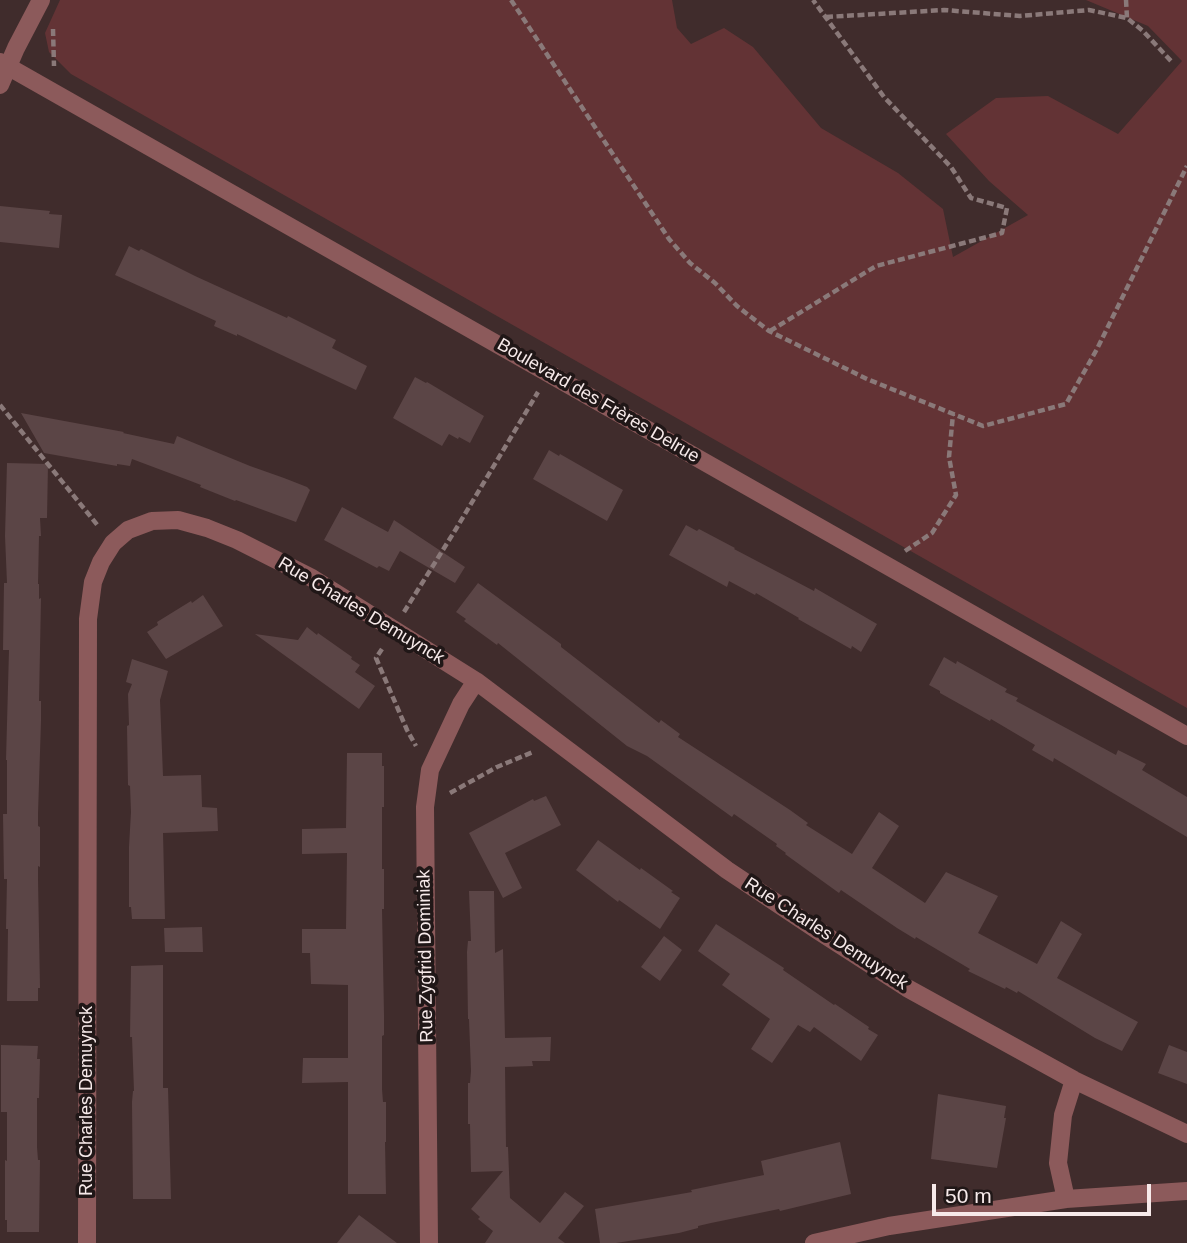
<!DOCTYPE html>
<meta charset="utf-8">
<style>
body{margin:0}
#map{position:relative;width:1187px;height:1243px;overflow:hidden;background:#402c2c;font-family:Helvetica,sans-serif}
canvas{display:block}
.scale{position:absolute;left:932px;top:1184px;width:219px;height:32px;box-sizing:border-box;border:4px solid #f7eaea;border-top:0;padding-left:9px;font-size:21px;line-height:24px;white-space:nowrap;color:#f7eaea;-webkit-text-stroke:5px #201717;paint-order:stroke}
</style>
<div id="map">
<canvas width="1187" height="1243"></canvas>
<div class="scale">50 m</div>
</div>
<script>
const ctx = document.querySelector('canvas').getContext('2d');
ctx.lineJoin = 'round';
function fillPath(path, color) { ctx.fillStyle = color; ctx.fill(path, 'evenodd'); }
function strokePath(path, color, width, dash) { ctx.strokeStyle = color; ctx.lineWidth = width; ctx.lineCap = dash ? 'butt' : 'round'; ctx.setLineDash(dash || []); ctx.stroke(path); }
function drawText(font, color, halo, rows, align = 'center') {
  ctx.font = font + ' Helvetica,sans-serif'; ctx.lineWidth = 7; ctx.setLineDash([]); ctx.textBaseline = 'middle'; ctx.strokeStyle = halo; ctx.fillStyle = color; for (const [text, x, y, turn = 0] of rows) {
    ctx.save(); ctx.translate(x, y); ctx.rotate((+turn || 0) * Math.PI / 180); ctx.textAlign = isNaN(turn) ? turn : align; if (halo) ctx.strokeText(text, 0, 0); ctx.fillText(text, 0, 0); ctx.restore();
  }
}
fillPath(new Path2D(`
 M60,0h612l5,28 14,16 33,-16 29,19 68,81 77,45 45,36 10,48 75,-42 -39,-34 -43,-47 50,-36 52,-2 70,38 64,-73 -34,-35 -62,-26h101v708l-1116,-634 -22,-22 -4,-19z`), '#633335');
fillPath(new Path2D(`
 M0,206l50,5 -1,3 13,1 -3,33 -59,-6z
 M129,246l10,5 2,-2 54,27 92,42 1,-2 48,24 -4,8 35,18 -11,24 -119,-56v2l-23,-10 2,-5 -101,-46z
 M415,377l11,6 1,-1 57,34 -14,27 -11,-6 -1,2 -9,-5 -7,12 -49,-28z
 M21,413l103,19 -1,1 51,11 3,-8 73,30 34,12 23,9 3,3 -14,32 -60,-22 -1,1 -35,-14 1,-2 -13,-5 -56,-21 -2,7 -13,-2v2l-73,-13z
 M549,450l10,6 1,-2 63,36 -16,31 -74,-42z
 M7,463l41,1 -1,54h-7l1,18h-2l-1,48h1v15l2,-1 -2,103h2v20l-3,93v12l2,1v40l-2,-1v13l2,109h-2v13h-31l1,-72h-2l1,-50h-3l-1,-65h4v-54h-1l3,-110h-6l1,-67h3l-2,-47z
 M342,507l46,25 6,-12 71,47 -10,16 -55,-32 -11,20 -10,-5 -2,2 -53,-28z
 M686,525l11,6 2,-2 36,19 -1,1 80,42 1,-3 62,36 -16,28 -9,-6 -1,3 -53,-30 1,-1 -43,-25 -1,2 -26,-14 -2,6 -58,-32z
 M478,583l83,61v3l98,76 2,-3 19,14 -2,3 112,73 18,13 -2,2 46,29 27,-42 20,14 -27,42 53,35 21,-31 52,24 -20,37 59,31 24,-43 21,13 -25,44 81,44 -16,29 -27,-13 -77,-47 -1,2 -11,-6 -1,2 -37,-18 2,-2 -54,-32 -1,2 -18,-11 -56,-38 -2,3 -54,-39 1,-1 -10,-7 1,-2 -43,-30 -2,3 -85,-61 -20,-10 -129,-103 -1,2 -33,-24 2,-2 -10,-7z
 M203,595l20,31 -57,33 -19,-27 11,-7 -1,-3 34,-21 1,2z
 M307,627l10,8 1,-2 34,24 -1,2 9,6 -5,7 20,14 -16,23 -104,-75 43,6z
 M944,657l12,7 1,-3 50,28 -2,3 13,6 -2,3 100,54 2,-5 28,14 -4,6 45,27v40l-133,-79 -1,4 -21,-12 3,-5 -44,-26 -1,2 -50,-28v-2l-11,-6z
 M132,659l36,12 -8,29 3,76 38,-1 1,32 15,1 1,23 -55,2 2,86h-33l-1,-12h-2v-60l2,-35 -1,-26 -2,-1 -1,-59 2,-1 -1,-31 4,-10 -6,-2z
 M347,753h35v13h2v41h-2v62h2v40h-2l2,106v20l-2,1v53l1,13h3v40h-1l1,52h-38v-112l-46,1 1,-25h45v-73l-37,-1 -1,-31h-8v-24h44l1,-76 -45,1v-25l44,-1z
 M546,796l15,29 -56,28 17,35 -19,10 -34,-65 64,-34 1,2z
 M598,840l42,30 1,-2 32,23 -2,1 9,6 -20,31 -41,-29 -1,2 -42,-32z
 M469,891h25l1,62 8,-4 2,89 46,-1 -1,24h-18l1,5 -28,1 1,80h2l2,51 30,25 25,-31 19,14 -26,32 7,5h-80l8,-12 -15,-12 2,-2 -9,-8 32,-38 -32,1 -1,-48h-2v-41h2l1,-12 -2,-52h-1l-1,-67 1,-11h3z
 M716,924l68,44 -1,2 51,35 1,-1 34,23 -1,2 10,6 -17,26 -47,-34 -4,5 -12,-7 -26,38 -21,-14 19,-30 -48,-34 8,-11 -32,-23z
 M202,927l1,25h-38l-1,-24z
 M664,936l18,14 -22,31 -19,-14z
 M163,965v123h5l3,111h-38l-1,-97 1,-11h1l-2,-54h-2l1,-71z
 M1,1045l37,1 -1,13h3l-1,39h-2v49l1,13h2l-1,72h-32v-12h-2v-60l2,1v-49h-6z
 M1169,1045l18,7v32l-29,-11z
 M938,1094l68,12 -2,12h2l-9,50 -66,-9z
 M840,1142l11,52 -71,17 -1,-2 -68,14 -13,3v2l-19,5 -63,10h-16l-5,-34 97,-17 -1,-2 73,-15 -3,-14z
 M359,1215l38,28h-60z`), '#5b4546');
strokePath(new Path2D(`
 M511,0l158,239 21,24 25,20 22,23 32,25 98,48 116,47 83,-22 31,-55 90,-183
 M1126,0l1,18
 M826,17l118,-7 76,6 69,-6 38,8 16,13 28,30
 M53,29l1,37
 M770,331l106,-65 126,-33 5,-25 -36,-10 -20,-31 -67,-70 -71,-97
 M0,405l99,122
 M905,551l27,-18 24,-38 -7,-38 4,-43
 M404,612l52,-83 82,-137
 M382,649l-6,9 31,72 9,16
 M450,793l47,-26 36,-15`), '#8a7979', 4.5, [7, 3.5]);
strokePath(new Path2D(`
 M0,62l1187,674
 M0,85l16,-37 25,-48
 M1066,1199l-8,-36 5,-48 11,-35
 M87,1243l1,-624 5,-37 8,-20 12,-19 15,-13 24,-9 26,-1 29,8 30,12 75,38 164,103 251,189 90,60 90,58 167,92 113,54
 M429,1243l-4,-436 5,-37 31,-66 15,-23
 M814,1243l75,-17 177,-27 121,-8`), '#8c5a5b', 18);
drawText('18px', '#f7eaea', '#201717', [
 ["Boulevard des Frères Delrue",598,401,30],
 ["Rue Charles Demuynck",361,611,31],
 ["Rue Charles Demuynck",826,934,33],
 ["Rue Zygfrid Dominiak",426,956,-91],
 ["Rue Charles Demuynck",87,1101,-90]
]);
</script>
